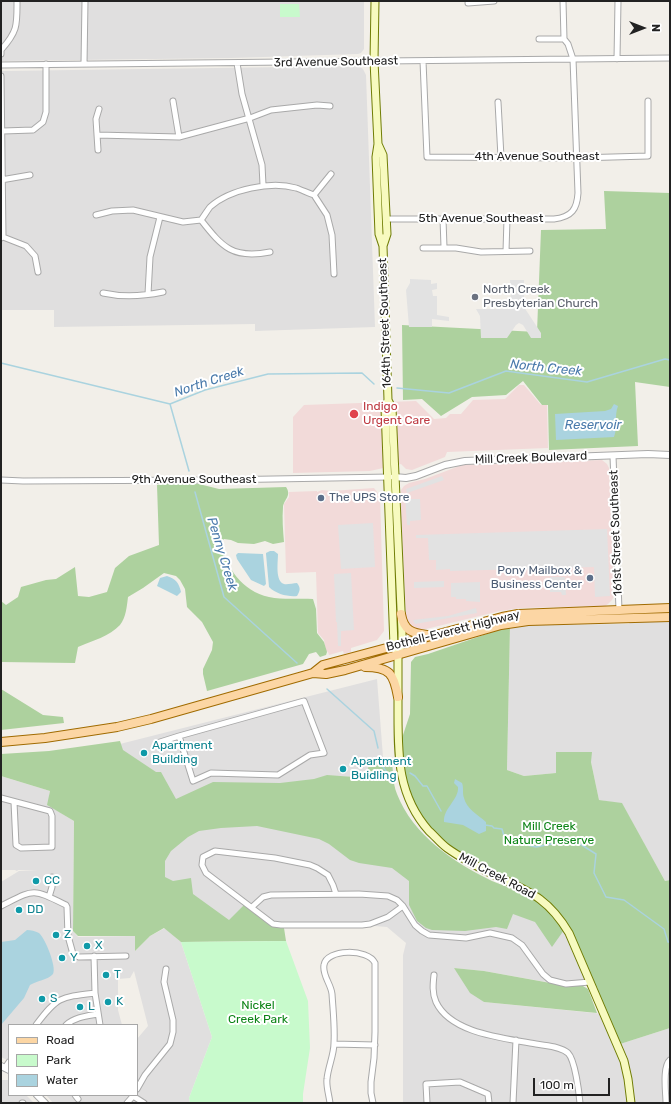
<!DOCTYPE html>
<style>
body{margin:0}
#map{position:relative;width:671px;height:1104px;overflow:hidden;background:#f2efe9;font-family:Rubik,sans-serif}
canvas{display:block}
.frame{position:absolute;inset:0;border:2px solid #222;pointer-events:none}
.legend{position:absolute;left:8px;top:1024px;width:130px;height:72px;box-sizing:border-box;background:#fff;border:1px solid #a7a7a7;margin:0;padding:5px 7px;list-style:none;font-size:12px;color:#222}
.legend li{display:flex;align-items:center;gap:8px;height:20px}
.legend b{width:20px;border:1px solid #a7a7a7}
.north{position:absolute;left:623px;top:8px;width:40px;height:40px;-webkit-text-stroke:3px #fff;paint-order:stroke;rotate:90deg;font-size:11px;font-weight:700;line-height:16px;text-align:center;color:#222}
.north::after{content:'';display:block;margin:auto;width:14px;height:18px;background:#222;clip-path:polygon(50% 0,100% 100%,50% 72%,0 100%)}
.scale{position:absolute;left:533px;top:1078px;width:77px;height:18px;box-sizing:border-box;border:2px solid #222;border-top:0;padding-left:5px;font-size:12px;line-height:14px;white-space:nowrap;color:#222;-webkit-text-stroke:3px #fff;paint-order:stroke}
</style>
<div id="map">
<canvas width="671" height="1104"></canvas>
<div class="frame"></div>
<ul class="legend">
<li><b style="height:5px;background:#fcd6a4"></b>Road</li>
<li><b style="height:11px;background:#c8facc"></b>Park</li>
<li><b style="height:11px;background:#aad3df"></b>Water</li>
</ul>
<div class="north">N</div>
<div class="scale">100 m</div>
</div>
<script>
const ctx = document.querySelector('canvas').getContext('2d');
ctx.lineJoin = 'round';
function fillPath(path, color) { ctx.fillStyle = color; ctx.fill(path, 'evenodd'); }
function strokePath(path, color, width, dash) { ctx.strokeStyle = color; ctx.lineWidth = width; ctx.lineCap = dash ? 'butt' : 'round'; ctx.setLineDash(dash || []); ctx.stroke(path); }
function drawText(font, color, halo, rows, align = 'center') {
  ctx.font = font + ' Rubik,sans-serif'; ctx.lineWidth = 4; ctx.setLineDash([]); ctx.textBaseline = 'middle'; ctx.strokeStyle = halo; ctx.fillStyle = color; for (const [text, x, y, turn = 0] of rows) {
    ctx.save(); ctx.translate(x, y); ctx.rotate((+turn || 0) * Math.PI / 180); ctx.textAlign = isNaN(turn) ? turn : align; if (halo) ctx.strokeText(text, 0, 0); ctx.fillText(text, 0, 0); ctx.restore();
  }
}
fillPath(new Path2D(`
 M1,1h363v48l-3,4 -3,1 -127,4 -230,3z
 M359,66l4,3 3,6 9,252 -120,4v-7l-201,3v-17h-53v-239z
 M633,617h37v263l-5,1 -43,-77 -23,-4 -8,-38 -34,11 -33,3 -17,-6 3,-144 22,-1 97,-1z
 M377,679l8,104 -219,38 -54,-75z
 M1,776l49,15 -2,14 26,16 -1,110 5,6 57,-1v15l15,-15 15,-8 16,14 31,95 -23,61 1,5h-137l-7,-8h91v-56l11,-13 -14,-55 -4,7 -12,1v31l4,15h-113v36l-8,-4v-175l18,-11 19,-1h-20l-1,1 -2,-1h-14z
 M258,822l73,14 64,28 166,56 29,62 -22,4 -84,-15 -30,-3 30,34 120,12 13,31 53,-17v75h-267v-148l3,-12 -19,-16 -25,-2h-81l-36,10 -83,-56 -1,-19 35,-37z
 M1,1080h8v15h17l8,8h-33z`), '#e0dfdf');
fillPath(new Path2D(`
 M519,385h5l17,20h6l1,43 -101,4 -2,5 -33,13 -6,-1 -5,-5 -31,7 -77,2v-56l11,-12 112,-4 18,18 12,-1 4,-4h11l12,-14 32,-1z
 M602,460l5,4 2,4 5,128 -2,4 -4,4 -3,2 -84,2 -21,3 -78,19 -3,1 -10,-6 -3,-6 -6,-122 1,-7 3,-4 5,-3 16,-4 37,-14z
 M374,488l6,8 4,135 -7,9 -26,8v4l-7,2 -1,-3 -14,4 -1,-3 -2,-1 -2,-11 -6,-7 -2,-61 -30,1 -2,-69 5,-7v-5l28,-1v1l5,-2 9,1z`), '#f2dad9');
fillPath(new Path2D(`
 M604,191l66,2v194l-35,-5 3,64 -89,4 -1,-45h-6l-19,-24 -17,14 -34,2 -31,19 -19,-17 -19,1 -1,-75 135,7 4,-102 65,-1z
 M162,484h37l20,5 67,-2c6,9 -2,12 -3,20 -1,11 0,24 1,35l-11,2 -8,-3 -11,3 -16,-1 -7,-3 -7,-1 -3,3c5,26 21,49 48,55 14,3 30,1 44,2l3,10 1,24 7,9 3,10 -1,3 -6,2 -4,-5 -7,2 -6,10 -96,27 -4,-17v-5l9,-19 1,-8 -11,-20 -15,-15 -2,-18 -5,-9 -4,-4 -12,-3 -21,15 -15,9c-1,8 -2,21 -8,28 -10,11 -28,16 -42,22l-3,16 -74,-1v-61l5,4 12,-8 3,-10 25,-7 10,-1 19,-12 3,29 11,1 18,-5 8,-24 14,-12 30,-11 -2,-60z
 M510,626l-3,144 17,6 32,-3v-21h36l-1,10 8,38 23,3 43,78 5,-1v148l-53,17 -13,-31 -7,-27 -7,-5 -13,-31 -28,-46 -104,-58 -30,-35 -17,-62 12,-36 1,-52 4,-5 13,-3z
 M1,689l42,26 20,2 1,6 -63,7z
 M120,741l3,9 33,22h5l15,27 37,-17 67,1 34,-4 13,-4 40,3 2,-17 2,-3h20c3,12 1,24 6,36 16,41 56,68 95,87 15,6 31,11 45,20 11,7 18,18 27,29l-12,17 -17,-25 -22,-8 -6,15 -11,-2 -31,4 -33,-1 -6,-2 -9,-7 -8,-16v-24l-17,-13 -33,-5 -9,-3 -21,-16 -10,-5 -62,-13 -36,2 -22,3 -11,6 -17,14 -6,10v16l8,4 18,-3 2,16 36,26 15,-15 24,19 16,4 2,13 -105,1 -17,-14 -14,8 -15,15v-15h-57l-5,-5 1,-110 -27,-16 3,-14 -49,-15v-22l48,-3z
 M454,968l30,3 83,15h16l5,3 9,24 -113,-11 -14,-9z`), '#add19e');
fillPath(new Path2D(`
 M280,4h19l1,13h-20z
 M286,941l22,60 2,47 -7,46v9h-113l-1,-5 23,-61 -31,-95z`), '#c8facc');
fillPath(new Path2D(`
 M410,279l21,1v4l6,-1v6l-5,1 1,6h4v19l12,2v4l-17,-2v8h-23l-3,-37 4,-7z
 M510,280h14v27l17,26v5h-10l-8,-13 -4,-2 -3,2 -9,13h-26l-1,-22 -4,-7h35z
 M442,476l2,4 -37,13 -1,-4z
 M405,497h3l1,2h11l1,21 -11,1v4h-3z
 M373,523l2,44 -34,2 -3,-44z
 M607,529l3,67 -15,1 -1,-30 -144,4v-2l-14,1v-10h-7l-1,-22h-12v-3z
 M351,573l3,57 -13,1v15h-3l-1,-24h-1l-2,-48z
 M550,577h15l1,18h-4l-1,-3h-11z
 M444,581v6l-30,1v-6z
 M480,582v20l-14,-1v-2h-10v-2h-5v-14z
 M476,608l1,5 -62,11 -2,-4 35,-4z`), '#e2e2e2');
fillPath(new Path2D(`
 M614,404l4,2c-4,10 0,20 -4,31l-58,3 -1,-26 50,-3 6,-2z
 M270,551h4l4,3c0,8 -3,27 6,30 3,1 9,-1 13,-1 4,5 3,8 0,13 -9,1 -21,-2 -28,-9l-3,-33v-1z
 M238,553l25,1 3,30 -2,2 -13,-6 -14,-21 -1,-4z
 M167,576c9,3 12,7 14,16l-4,4 -20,-10 3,-8z
 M455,779l7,4c2,5 0,10 2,15 2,10 14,17 22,24v9l-7,3 -16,-9 -19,-3c-1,-14 15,-22 14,-35l-4,-4z
 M27,930c4,0 8,1 12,3 6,5 18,34 14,41 -5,6 -17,7 -23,11l-6,13 -23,27v-83l14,-2z`), '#aad3df');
strokePath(new Path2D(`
 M1,363l169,41 35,-14 63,-16 94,-1 12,11
 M397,388l52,5 57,-22 81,11 78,-23 5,1
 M170,404l19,67
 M195,492l29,105 73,66
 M327,689l47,42 4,17
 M380,760c2,8 7,13 13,18
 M410,773l5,3 8,10h4l14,25
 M485,825l7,1 2,2 8,1 2,7 5,5 27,6 35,-7 9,4 16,10 -2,19 12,24 18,3 40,29 4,13h2`), '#aad3df', 1.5);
const minor = new Path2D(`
 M468,3l26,-2
 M539,39h25
 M1,54v-4c17,-19 16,-25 16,-49
 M617,59l1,-58
 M423,61l4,96 150,1 71,-2v-55
 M237,63l5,31 20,71 1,20
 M84,64l1,-63
 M1,65l669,-7
 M1,76l2,161
 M173,101l6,36
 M498,102l3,55
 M3,131l30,-1 10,-8 3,-10v-48
 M97,135l82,2 71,-19 21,-8 46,-5 13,1
 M98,150l-2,-31 3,-10
 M331,174l-17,21 13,20 5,20 2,39
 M1,180l29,-5
 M96,215l16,-4 21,-1 50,12 18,-2c3,-4 6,-9 9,-13 20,-18 61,-26 86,-19 6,2 12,5 18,7
 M386,219h168c18,-2 23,-10 24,-26l-5,-134 -5,-15 -4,-5 -1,-38
 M443,219l1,28
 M201,220c22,28 32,39 69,32
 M1,238l2,-1 23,9 9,10 3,16
 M423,248h33l25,4 49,-1
 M506,251l1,-32
 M103,293c18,4 41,3 60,-1
 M148,294l2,-37 10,-40
 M613,456l6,154
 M1,480l22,1 192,-1 175,-3
 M157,743l22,-7 125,-35 20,52 -14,2 -32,20 -67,-2 -18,8 -14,-45
 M1,798l49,13 2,5v31l-31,1 -5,-3 -2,-43
 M336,894l-3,-9 -5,-10 -11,-7 -7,-3 -35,-7 -60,-7 -12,6 -1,8 4,8 67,51 8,1h81l8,-1 18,-7 15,-11
 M49,897l3,-10v-10
 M1,906c34,-17 30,-18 65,-1l1,2 1,29 5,18 6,3 47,-1
 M252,907l11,-10 8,-2 88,-1 29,2 9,4 6,6 12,19 7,6 7,4 37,3 24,-5 22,5 10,7 21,29 7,6 16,4 24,-2
 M94,956l1,37 5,32
 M434,975c-1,9 -2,18 2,27 15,32 69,36 100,42 10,2 24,2 32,9 7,7 11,39 12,50
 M36,1025c21,-28 24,-28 59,-32
 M66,1025c9,-8 21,-9 32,-11
 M334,1044l41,1
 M5,1068l4,-6
 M137,1089l8,-14 25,-31 3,-12v-12l-9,-38 2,-13
 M75,1095l3,4
 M133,1096l11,7
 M22,1103h1
 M127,1103l7,-8
 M330,1103c-1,-8 -4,-17 -3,-24 1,-12 7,-24 7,-36 1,-16 -1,-33 -2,-49 -1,-10 -10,-19 -8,-29 2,-16 44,-17 51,-2v69l-1,26 -3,24v11l2,10
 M427,1103l-1,-19 34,-2 28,12 1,9
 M513,1103l3,-63
 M666,1103c0,-10 -4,-36 4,-43`);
const tertiary = new Path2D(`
 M394,477l12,1 10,-2 29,-11 20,-4 183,-7 22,1
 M1,1066l8,4
 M37,1095l8,8`);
const secondary = new Path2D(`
 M375,1l-1,60 4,83 -2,13 3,77 4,12
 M378,144l5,11 4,79 -4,12 5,154 -3,8 9,238 4,10c0,19 0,38 0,58 0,43 0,82 31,117 6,5 11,12 18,17 14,10 31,19 47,27 36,17 54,23 75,58l55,128 4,18 3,24
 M388,400l4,8 10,224v12l-2,4`);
const primary = new Path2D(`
 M401,614c3,17 11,19 26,21
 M365,667c25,0 29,7 33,30
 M313,673l10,-8 179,-48 16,-3 152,-6
 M1,742l44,-4 72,-11 34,-8 162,-46 13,1 19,-4 156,-45 27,-4 142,-4`);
strokePath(minor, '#a9a9a9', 7);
strokePath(tertiary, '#a9a9a9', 8);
strokePath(secondary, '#707d05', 9);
strokePath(primary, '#a06b00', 10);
strokePath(minor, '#fff', 5);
strokePath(tertiary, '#fff', 6);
strokePath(secondary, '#f7fabf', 7);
strokePath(primary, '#fcd6a4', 8);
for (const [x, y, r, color] of [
 [475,297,4,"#6b7280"],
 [354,414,5,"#e0444e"],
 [321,498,4,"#5c6f8a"],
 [590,578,4,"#5c6f8a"],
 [144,753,4,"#0f9aa8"],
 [343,769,4,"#0f9aa8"],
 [36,881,4,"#0f9aa8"],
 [19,910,4,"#0f9aa8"],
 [56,935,4,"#0f9aa8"],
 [87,946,4,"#0f9aa8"],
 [62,958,4,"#0f9aa8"],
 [106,975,4,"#0f9aa8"],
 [42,999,4,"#0f9aa8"],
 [108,1002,4,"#0f9aa8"],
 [80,1007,4,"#0f9aa8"]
]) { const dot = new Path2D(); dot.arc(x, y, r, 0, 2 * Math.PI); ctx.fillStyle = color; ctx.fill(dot); strokePath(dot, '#fff', 1.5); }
drawText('12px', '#222', '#fff', [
 ["3rd Avenue Southeast",336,62,-1],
 ["4th Avenue Southeast",537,157],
 ["5th Avenue Southeast",481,219],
 ["164th Street Southeast",385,323,-92],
 ["Mill Creek Boulevard",531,458,-2],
 ["9th Avenue Southeast",194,480],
 ["161st Street Southeast",616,533,-92],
 ["Bothell-Everett Highway",453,631,-14],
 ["Mill Creek Road",497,876,28]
]);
drawText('12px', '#5b616d', '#fff', [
 ["North Creek",483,290],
 ["Presbyterian Church",483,304]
], 'left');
drawText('12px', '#be3a42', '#fff', [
 ["Indigo",363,407],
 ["Urgent Care",363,421]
], 'left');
drawText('12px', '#4e5e75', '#fff', [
 ["The UPS Store",329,498],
 ["Pony Mailbox &",582,571,"right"],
 ["Business Center",582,585,"right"]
], 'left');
drawText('12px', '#0d838f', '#fff', [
 ["Apartment",152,746],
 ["Building",152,760],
 ["Apartment",351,762],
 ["Buidling",351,776],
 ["CC",44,881],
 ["DD",27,910],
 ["Z",64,935],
 ["X",95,946],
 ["Y",70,958],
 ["T",114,975],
 ["S",50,999],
 ["K",116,1002],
 ["L",88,1007]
], 'left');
drawText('12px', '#0c8416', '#fff', [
 ["Mill Creek",549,827],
 ["Nature Preserve",549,841],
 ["Nickel",258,1006],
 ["Creek Park",258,1020]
]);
drawText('italic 13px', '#4a7aab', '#fff', [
 ["North Creek",546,368,6],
 ["North Creek",209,382,-18],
 ["Reservoir",593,425],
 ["Penny Creek",222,554,73]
]);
</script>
